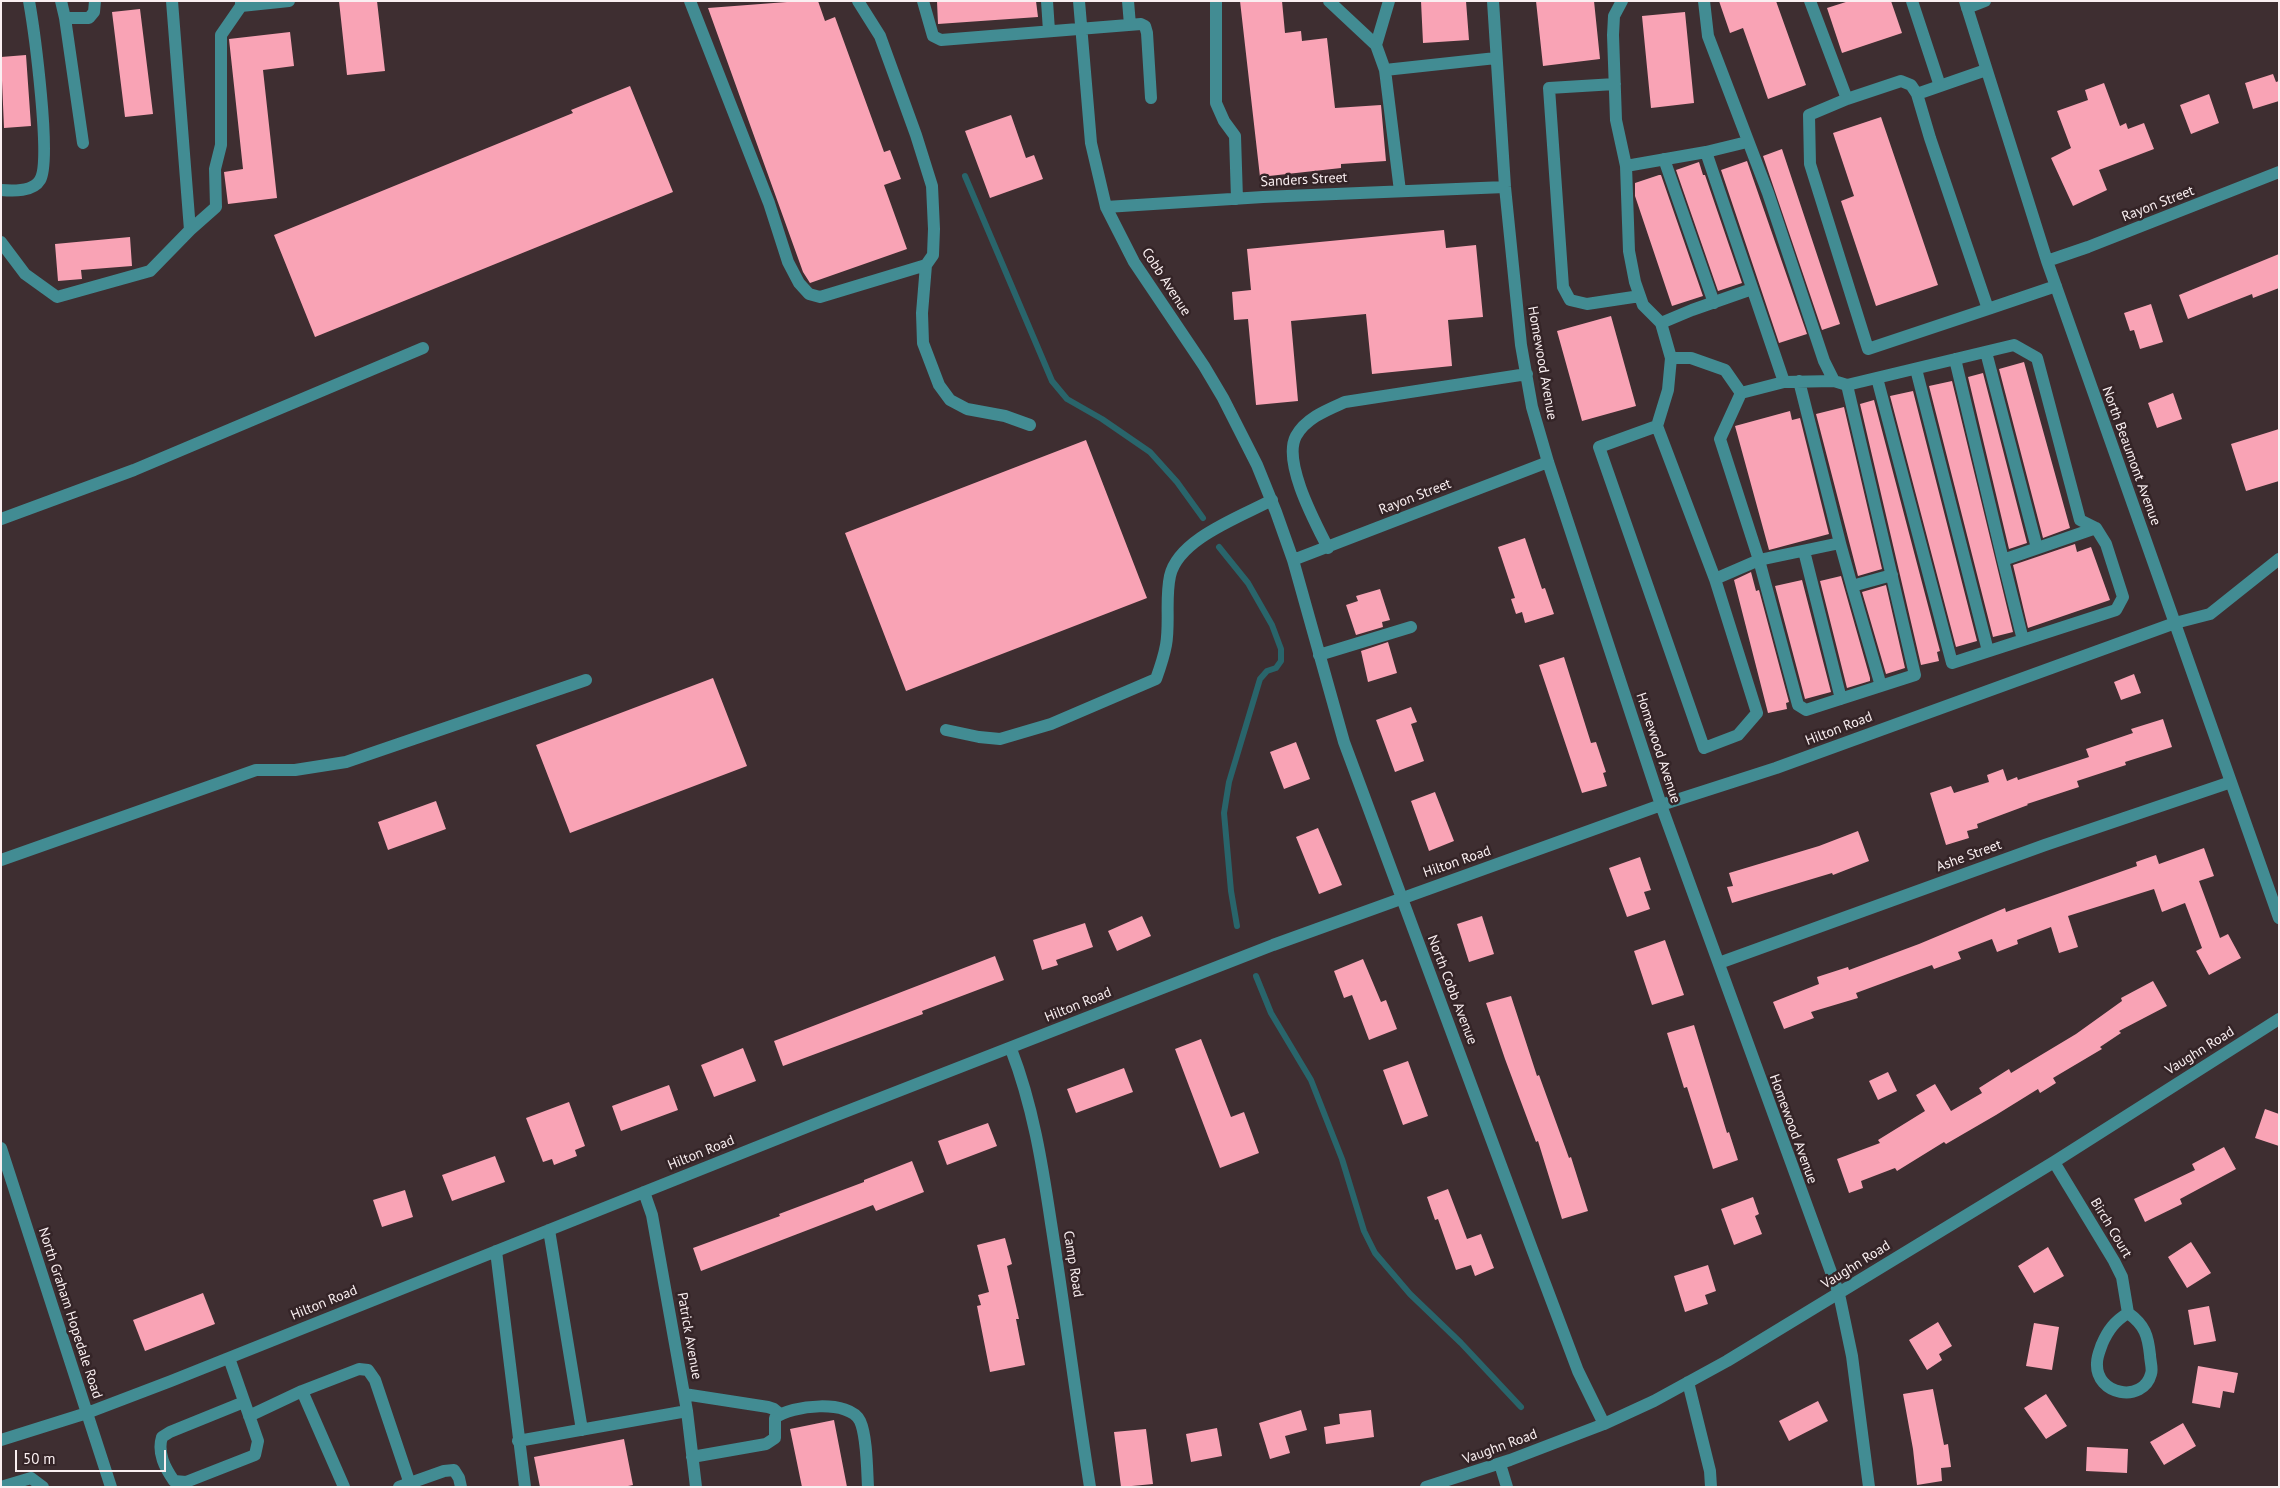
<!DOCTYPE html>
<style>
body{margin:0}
#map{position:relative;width:2280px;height:1488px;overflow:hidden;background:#3e2e31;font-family:"PT Sans",sans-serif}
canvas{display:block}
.frame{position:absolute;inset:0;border:2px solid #faeff1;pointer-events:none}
.scale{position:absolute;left:15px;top:1450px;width:151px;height:22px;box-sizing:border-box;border:2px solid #faeff1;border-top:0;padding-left:6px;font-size:15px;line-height:18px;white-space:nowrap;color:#faeff1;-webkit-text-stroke:4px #342427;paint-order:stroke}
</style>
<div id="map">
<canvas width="2280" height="1488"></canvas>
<div class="frame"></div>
<div class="scale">50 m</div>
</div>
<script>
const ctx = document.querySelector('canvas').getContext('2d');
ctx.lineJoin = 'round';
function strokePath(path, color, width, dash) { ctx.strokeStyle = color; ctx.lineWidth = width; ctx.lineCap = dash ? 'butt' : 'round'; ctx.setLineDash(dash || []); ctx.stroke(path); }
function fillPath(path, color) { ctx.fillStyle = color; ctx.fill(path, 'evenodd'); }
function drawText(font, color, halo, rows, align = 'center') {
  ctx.font = font + ' "PT Sans",sans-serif'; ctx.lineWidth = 5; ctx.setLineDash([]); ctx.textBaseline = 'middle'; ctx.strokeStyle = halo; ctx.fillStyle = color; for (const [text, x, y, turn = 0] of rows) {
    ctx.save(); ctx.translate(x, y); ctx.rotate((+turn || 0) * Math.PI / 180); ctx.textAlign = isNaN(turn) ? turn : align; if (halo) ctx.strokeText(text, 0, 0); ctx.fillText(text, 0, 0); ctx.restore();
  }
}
strokePath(new Path2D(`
 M965,176l87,205 15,18 35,20 48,33 27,30 26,36
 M1219,547l29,36 24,42 9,24v12l-5,7 -9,3 -7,8 -31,103 -5,31 7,78 6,35
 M1256,976l15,37 40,67 31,79 22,72 11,22 35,41 51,49 60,64`), '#29656b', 6);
fillPath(new Path2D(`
 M339,1h38l8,70 -38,4z
 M800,1h18l7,20 10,-4 49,135 6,-2 11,29 -17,6 23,64 -97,34 -7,-11 -95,-264z
 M937,1h99l2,16 -100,7z
 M1240,1h42l3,32 16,-2 1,10 25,-3 8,70 46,-3 5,56 -45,3v4l-81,9z
 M1421,1h45l3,39 -46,3z
 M1536,1h58l6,58 -57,7z
 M1719,1h57l30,84 -38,14 -25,-71 -13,5z
 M1849,1h42l11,32 -60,20 -15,-45z
 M140,9l13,105 -28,3 -13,-105z
 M1685,12l9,91 -43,5 -9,-92z
 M290,32l4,34 -31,4 14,128 -49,6 -4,-32 19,-3 -14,-130z
 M26,55l5,71 -27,2 -3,-71z
 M2273,74l3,8 3,-1v20l-26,8 -8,-26z
 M2104,83l16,43 6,-3 2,6 16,-6 10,26 -55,21 8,20 -34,16 -22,-48 20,-10 -14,-37 31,-11 -3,-10z
 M630,86l43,106 -358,145 -41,-102 299,-122 -2,-3z
 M2209,94l10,29 -28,11 -11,-29z
 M1011,115l15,43 8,-3 9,24 -53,19 -25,-67z
 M1881,117l57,168 -62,21 -35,-105 13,-5 -21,-63z
 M1782,149l58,175 -18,6 -59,-174z
 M1747,161l60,173 -28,9 -58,-173z
 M1699,162l4,13h2l37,108 -24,8 -42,-121z
 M1659,175h2l42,121 -31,10 -37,-110v-13z
 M1444,230l2,18 30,-3 7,72 -35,3 4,46 -80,8 -6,-60 -75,7 7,80 -42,4 -8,-86 -14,1 -2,-28 19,-2 -4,-41z
 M130,237l2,29 -51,4 1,9 -24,2 -3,-37z
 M2279,254v34l-26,10 -1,-4 -64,25 -9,-24z
 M2151,304l12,38 -23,7 -6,-19 -4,1 -6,-18z
 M1611,316l25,90 -54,15 -25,-90z
 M2024,362l46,166 -27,10 -44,-169z
 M1983,373l44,170 -18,6 -41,-172z
 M1952,381l61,251 -20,5 -64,-251z
 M1913,391l64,250 -21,6 -66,-251z
 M2173,393l9,26 -25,9 -9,-25z
 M1874,400l66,251 -3,1 2,9 -18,4 -61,-261z
 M1844,407l38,162 -24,7 -42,-162z
 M1790,411l2,9 8,-2 29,116 -60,16 -34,-124z
 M2279,429v52l-33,10 -15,-47z
 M1086,440l61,158 -241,93 -61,-158z
 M1525,538l17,51 3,-1 9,26 -29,9 -3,-11 -6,2 -5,-15 4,-1 -17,-51z
 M2075,544l2,8 14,-5 19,53 -82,28 -15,-63z
 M1751,572l5,19 3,-1 30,112 -3,1 1,6 -19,4 -34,-133z
 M1841,576l29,102v3l-23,7 -27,-107z
 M1802,580l29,112 -26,7 -30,-113z
 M1886,585l19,83 -19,6 -24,-82z
 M1380,589l10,31 -8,2 1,5 -27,8 -10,-30 12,-4 -2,-5z
 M1388,642l9,31 -29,9 -7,-31z
 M1564,657l27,86 5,-1 10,30 -3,1 4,13 -25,7 -43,-128z
 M2134,674l7,19 -20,7 -7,-18z
 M713,678l34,88 -177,67 -34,-88z
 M1411,707l6,15 -6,2 13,37 -29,11 -19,-52z
 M2163,719l9,28 -47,15 1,3 -49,16 2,6 -52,17 1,1 -51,19 1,4 -11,3 2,7 -23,7 -16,-52 21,-7 3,7 35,-11 -2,-7 16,-6 4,12 10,-4 1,3 71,-23 -3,-8 47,-16 -2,-4z
 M1296,742l14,37 -26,10 -14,-37z
 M1435,792l19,49 -25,10 -18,-50z
 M436,801l10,28 -58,21 -10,-28z
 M1318,828l24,57 -23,9 -23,-57z
 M1858,831l11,30 -36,14 -1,-2 -100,30 -5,-16 6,-1 -4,-13 90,-27z
 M2204,848l10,28 -15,5 21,57 8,-4 13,24 -32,17 -13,-24 6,-3 -17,-45 -23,9 -8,-23 -86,27 10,31 -19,6 -8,-26 -34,13 1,4 -21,8 -5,-13 -34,13 3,7 -27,10 -2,-4 -76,28 2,5 -47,14 3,6 -30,11 -11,-27 46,-18 -2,-7 31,-10 1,3 70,-26 86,-36 1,4 131,-46 -1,-4 20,-7 3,9z
 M1640,857l11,33 -7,2 6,17 -23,8 -18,-49z
 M1142,916l9,20 -34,15 -9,-20z
 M1482,916l12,38 -25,8 -12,-38z
 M1085,923l8,24 -37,13 2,5 -16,5 -9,-30z
 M1665,940l19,55 -32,10 -18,-54z
 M995,956l9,24 -82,31 1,3 -140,52 -9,-25z
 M1363,959l18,43 5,-2 11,29 -28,11 -17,-45 -8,3 -10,-27z
 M2153,981l14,25 -48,25 2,2 -21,14 2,2 -49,29 3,5 -16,10 -2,-4 -42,26 -50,29 -2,-2 -47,29 -2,-3 -34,13 2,7 -14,5 -12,-34 43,-16 -2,-3 47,-29 -9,-16 19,-11 16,27 31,-18 -3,-5 30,-19 2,4 65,-39 46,-33 -1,-3z
 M1511,996l26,80 2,-1 30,83 2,-1 17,54 -26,8 -24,-78 -2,1 -31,-83 -19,-56z
 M1694,1025l33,108 2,-1 9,28 -25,9 -26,-82 -3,1 -17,-55z
 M1201,1039l30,78 13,-5 15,41 -39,15 -45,-119z
 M743,1048l13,33 -42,16 -13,-32z
 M1408,1061l20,55 -25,9 -20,-55z
 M1124,1068l9,24 -57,21 -9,-24z
 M1888,1072l9,19 -19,9 -9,-19z
 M669,1085l9,25 -57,21 -9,-25z
 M569,1102l16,44 -10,4 2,6 -23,9 -2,-6 -9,3 -17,-44z
 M2265,1109l14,5v32l-24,-8z
 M988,1123l9,23 -50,19 -9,-24z
 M2224,1147l12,22 -56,30 2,5 -37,18 -11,-23 61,-29 -3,-6z
 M495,1156l10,26 -53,19 -10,-26z
 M912,1161l12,31 -48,19 -3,-6 -172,66 -8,-23 87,-32 -1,-2 85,-32v-2z
 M1448,1189l19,50 14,-5 13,34 -19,8 -4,-11 -15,5 -18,-51 -3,1 -8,-23z
 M405,1190l8,27 -31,10 -9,-27z
 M1753,1197l6,17 -4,2 7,18 -28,11 -13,-36z
 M1005,1238l7,26 -5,2 12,53h-3l9,46 -35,7 -13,-66 4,-1 -3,-10 11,-3 -12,-47z
 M2191,1242l20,31 -24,15 -19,-31z
 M2048,1247l16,29 -30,17 -16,-27z
 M1708,1265l8,26 -11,4 3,9 -23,8 -11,-36z
 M203,1293l12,31 -70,27 -12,-31z
 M2209,1306l7,35 -22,4 -6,-35z
 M1938,1322l14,24 -13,8 3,6 -15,10 -18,-30z
 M2034,1323l25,4 -7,43 -26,-4z
 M2198,1366l40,7 -4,20 -11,-2 -3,17 -28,-5z
 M1933,1389l11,56 4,-1 3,23 -10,1 1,13 -25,4 -4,-36 -10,-55z
 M2046,1394l21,32 -21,13 -22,-31z
 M1818,1401l10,20 -39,20 -10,-20z
 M1301,1410l6,20 -22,6 5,17 -20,6 -11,-36z
 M1371,1410l3,27 -48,7 -2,-17 16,-3 -1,-10z
 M834,1420l13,67h-45l-12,-58z
 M2183,1423l13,23 -32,19 -14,-23z
 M1217,1428l5,28 -31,6 -5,-28z
 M1146,1429l7,55 -32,3 -7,-55z
 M624,1439l9,46 -10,2h-83l-6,-30z
 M2087,1447l41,2 -1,24 -41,-2z`), '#f9a3b5');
strokePath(new Path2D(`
 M61,1l4,17h24l5,-6 1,-11
 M241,1v5l48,-5
 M690,1l79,202 19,59 11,21 10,11 11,3 106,-32 7,-10 1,-26 -2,-43 -16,-51 -36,-99 -22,-35
 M923,1l10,35 8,4 200,-16 4,2 2,7 4,65
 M1047,1l2,30
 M1079,1l12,142 15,64 28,55 70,104 19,32 34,67 19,47 17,48 51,182 188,507 46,122 26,53
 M1128,1l2,24
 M1216,1v102l8,18 11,15 2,63
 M1329,1l47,44 9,25
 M1493,1l12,186 16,158 11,62 16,55 113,343 178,489 13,62 17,131
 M1622,1l-8,15 -1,19 3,85 10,46 3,85 6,31 8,23 18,18 10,35 -3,32 -11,36
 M1704,1l4,35 60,157 56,168 10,20 13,4 167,-40 23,13 43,162 16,8 10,16 17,53 -7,13 -164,53 -75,-285
 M1810,1l37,98 54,-18 10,4 6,9 13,44 58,171 68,-23
 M1912,1l28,85
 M1965,1l82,260 232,657
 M1967,8l18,-7
 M65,18l18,125
 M1376,45l13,-44
 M1615,84l-66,4 14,199 7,13 17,4 53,-8
 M1917,94l69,-24
 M1847,99l-38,16 1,49 58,185 120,-40
 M1747,142l-41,10 78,230 50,-1
 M1664,159l50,144
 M1626,166l80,-14
 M1,190c12,1 32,2 39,-10 12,-19 -6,-151 -11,-179
 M1400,191l-15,-121 111,-12
 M1106,207l157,-10 242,-10
 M190,230l26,-23 -1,-38 6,-24v-110l20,-29
 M1,242l24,32 32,23 93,-26 40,-41 -18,-229
 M2047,261l41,-14 191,-75
 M926,265l-4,48 1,30 16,42 11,15 17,9 38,7 25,9
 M1661,323l31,-13 60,-21
 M1986,352l51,196
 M1671,358h20l34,12 16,23
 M1955,359l48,201
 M1916,369l72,282
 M1799,381l41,162 -81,17 39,145 8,5 109,-35 -68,-290
 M1741,393l43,-11
 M1,519l133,-49 289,-122
 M1840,543l12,43
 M1328,548c-12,-24 -46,-86 -32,-112 10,-18 31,-26 49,-34l182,-28
 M1804,551l37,148
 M1293,560l255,-98
 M1715,579l-58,-153 -58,21 105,301 34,-13 19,-22 -42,-134 44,-19 -39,-121 21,-46
 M2023,640l-20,-80 93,-32
 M1319,655l92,-28
 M1881,686l-29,-100 40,-11
 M946,730l33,7 21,2 51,-15 105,-45c4,-11 8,-23 10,-34 4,-22 -1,-46 4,-69 8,-37 70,-59 102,-76
 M1,860l255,-90h39l51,-8 240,-82
 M1719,963l326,-118 186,-63
 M1011,1049c22,57 31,114 40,174 14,88 25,176 39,264
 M1,1148l110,339
 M2054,1162l60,99 8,16 6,36
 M644,1192l8,23 35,196 9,76
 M549,1230l33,200
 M496,1251l29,236
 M2128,1313c17,12 20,23 22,42 0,6 3,14 1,19 -8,30 -56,21 -54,-11 0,-7 3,-13 5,-19 6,-14 13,-23 26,-31z
 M229,1358l29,83 -3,14 -69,27 -12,-1c-9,-13 -17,-28 -12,-44l8,-5 74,-30
 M1688,1382l22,89 1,16
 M302,1391l57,-22 9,1 7,10 36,107
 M684,1394l84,13 6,2 6,5
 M249,1416l53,-25 42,96
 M1,1440l86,-27 84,-32 661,-264 441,-172 388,-140 115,-37 399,-145 35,-9 69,-55
 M518,1441l169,-30
 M692,1457l74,-13 9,-6v-20c16,-13 75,-19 85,3 7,15 7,49 8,66
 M1500,1464l7,23
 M1,1487l30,-9 12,9
 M399,1487l45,-16 10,-1 5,8 2,9
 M1426,1487l84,-27 94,-36 50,-23 73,-40 327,-199 225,-143`), '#428c93', 12);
drawText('14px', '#faeff1', '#342427', [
 ["Sanders Street",1304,180,-3],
 ["Rayon Street",2158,204,-21],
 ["Cobb Avenue",1166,282,57],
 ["Homewood Avenue",1542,363,80],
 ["North Beaumont Avenue",2131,456,70],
 ["Rayon Street",1415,497,-21],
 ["Hilton Road",1839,729,-21],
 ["Homewood Avenue",1658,748,72],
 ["Ashe Street",1969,856,-20],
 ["Hilton Road",1457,862,-19],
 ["North Cobb Avenue",1452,990,69],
 ["Hilton Road",1078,1005,-22],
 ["Vaughn Road",2200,1051,-32],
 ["Homewood Avenue",1793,1129,70],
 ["Hilton Road",701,1153,-22],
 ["Birch Court",2111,1228,59],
 ["Camp Road",1073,1264,81],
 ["Vaughn Road",1856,1265,-32],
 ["Hilton Road",324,1303,-22],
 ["North Graham Hopedale Road",70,1313,72],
 ["Patrick Avenue",689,1336,80],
 ["Vaughn Road",1500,1447,-20]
]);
</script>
